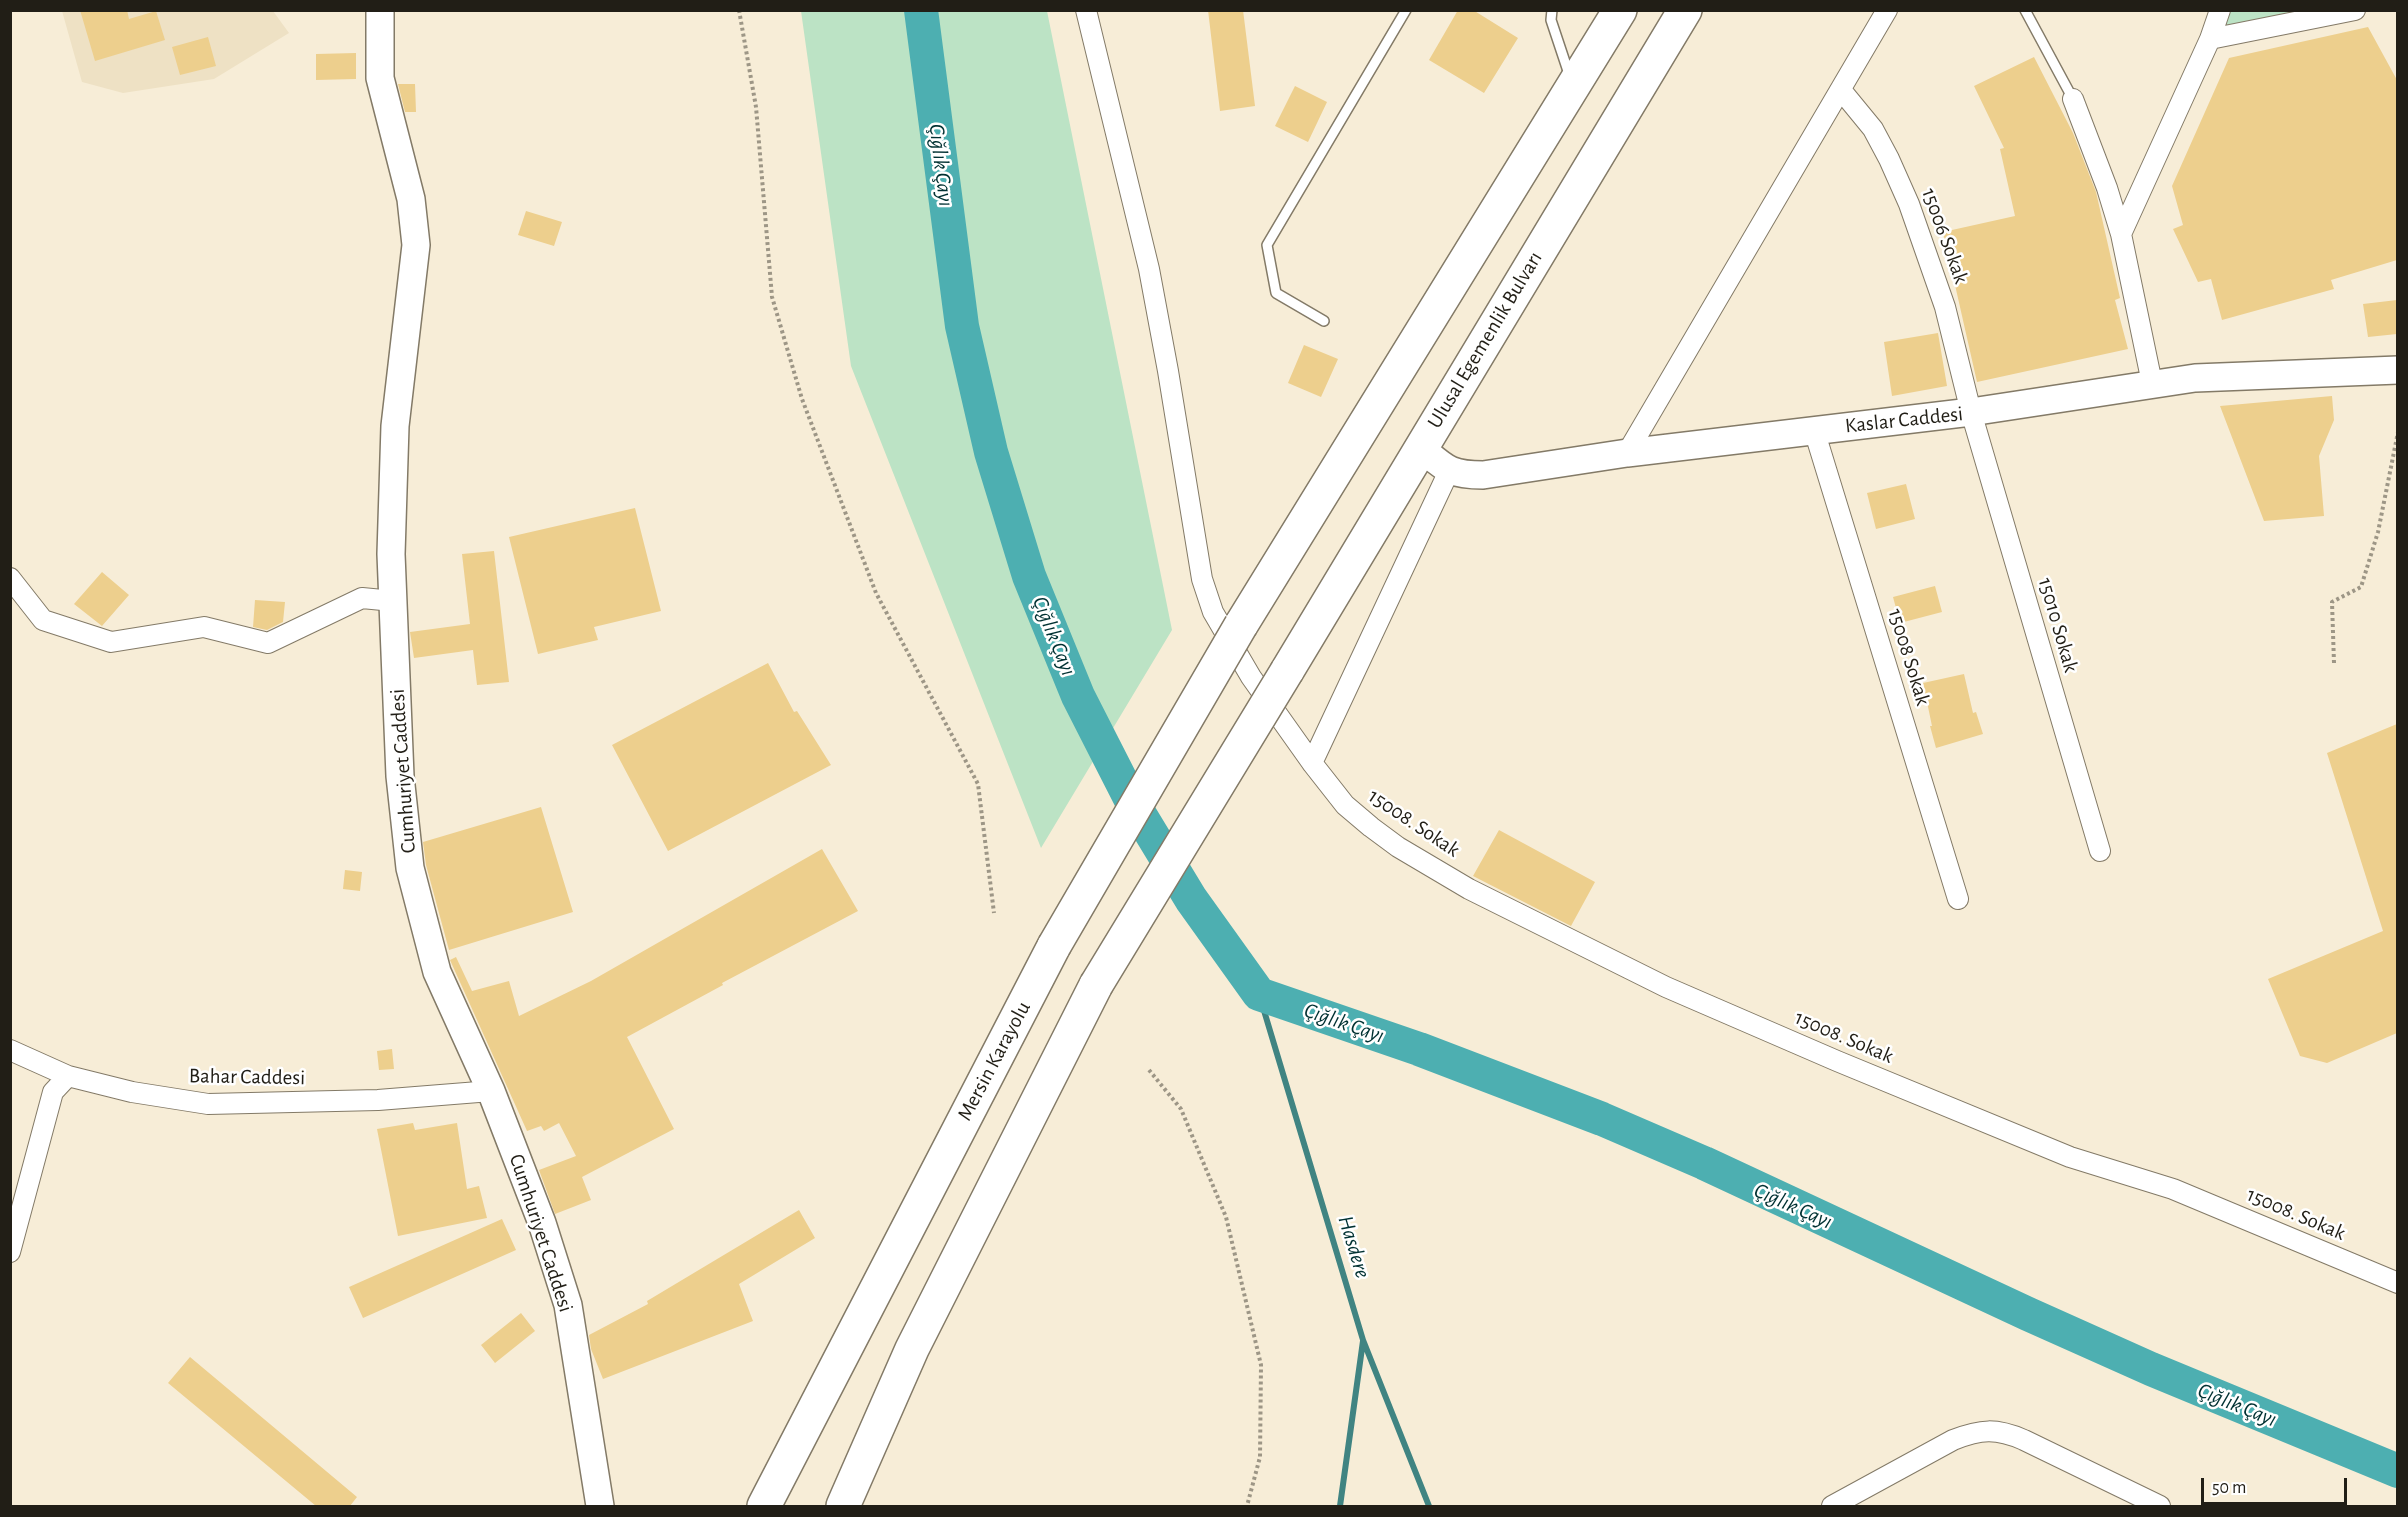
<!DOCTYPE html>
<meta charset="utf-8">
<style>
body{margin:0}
#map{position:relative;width:2408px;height:1517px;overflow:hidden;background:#f7edd7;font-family:"Alegreya Sans",sans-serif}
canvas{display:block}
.frame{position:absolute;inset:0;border:12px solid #211e16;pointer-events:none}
.scale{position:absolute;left:2201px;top:1478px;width:146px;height:27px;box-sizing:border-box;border:3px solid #211e16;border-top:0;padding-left:8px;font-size:18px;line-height:21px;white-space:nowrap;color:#211e16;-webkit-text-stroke:4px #fff;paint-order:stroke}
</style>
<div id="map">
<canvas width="2408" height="1517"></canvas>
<div class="frame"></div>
<div class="scale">50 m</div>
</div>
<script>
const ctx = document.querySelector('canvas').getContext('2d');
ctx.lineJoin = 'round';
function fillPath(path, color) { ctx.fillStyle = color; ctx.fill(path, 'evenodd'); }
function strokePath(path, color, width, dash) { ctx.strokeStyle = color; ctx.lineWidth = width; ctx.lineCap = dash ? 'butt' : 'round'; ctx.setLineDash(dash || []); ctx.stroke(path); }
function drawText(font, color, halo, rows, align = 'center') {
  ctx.font = font + ' "Alegreya Sans",sans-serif'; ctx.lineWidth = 5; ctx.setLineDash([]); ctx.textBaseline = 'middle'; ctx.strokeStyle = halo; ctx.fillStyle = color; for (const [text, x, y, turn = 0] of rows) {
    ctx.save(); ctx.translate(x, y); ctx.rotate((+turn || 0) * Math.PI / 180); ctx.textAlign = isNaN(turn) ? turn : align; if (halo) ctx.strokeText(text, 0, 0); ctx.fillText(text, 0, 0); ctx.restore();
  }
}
fillPath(new Path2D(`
 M62,11h211l16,22 -75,46 -91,14 -41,-11z`), '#eee1c4');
fillPath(new Path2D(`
 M801,11h246l125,619 -131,218 -190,-482z
 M2220,11h135l-145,28z`), '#bce3c5');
strokePath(new Path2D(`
 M1259,994l104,346 66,166
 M1340,1506l23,-165`), '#408482', 6);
strokePath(new Path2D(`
 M921,10l41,316 29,126 38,124 49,120 53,104 60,99 68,95 160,55 183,70 102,44 324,151 123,55 247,102`), '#4dafb1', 34);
fillPath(new Path2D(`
 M80,10h47l2,9 27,-8 9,29 -70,21z
 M1208,10h35l12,96 -35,5z
 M1458,10h15l45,28 -34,55 -55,-33z
 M2368,27l29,53v180l-66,20 3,9 -112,31 -11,-41 -13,3 -25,-53 10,-4 -11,-39 57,-128z
 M208,37l8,29 -36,9 -8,-28z
 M356,53v26l-40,1v-26z
 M2034,57l39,76 23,59 24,106 -5,2 13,49 -151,33 -34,-150 72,-16 -15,-67 4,-1 -30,-62z
 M398,84h17l1,28h-11z
 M1295,86l32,16 -19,40 -33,-16z
 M526,211l36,11 -8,24 -36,-11z
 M2397,300v34l-29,3 -5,-33z
 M1938,333l9,53 -55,10 -8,-54z
 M1304,345l34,14 -17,38 -33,-14z
 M2332,396l2,24 -15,36 5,60 -60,5 -44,-115z
 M1906,484l9,35 -39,10 -9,-36z
 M635,508l26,103 -67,16 4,13 -60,14 -29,-117z
 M494,551l15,131 -32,3 -4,-35 -59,8 -4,-26 60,-8 -8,-70z
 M102,572l27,23 -27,31 -28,-22z
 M1935,586l7,26 -42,11 -7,-26z
 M255,600l30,2 -2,20 -16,8 -14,-3z
 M768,663l26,49 3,-1 34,54 -163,86 -56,-106z
 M1964,674l9,39 3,-1 7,22 -47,14 -6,-22h2l-9,-43z
 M2397,724v309l-70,30 -27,-7 -32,-77 115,-48 -56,-178z
 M541,807l32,105 -124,38 -23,-85 -3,-23z
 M1499,830l96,52 -24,44 -98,-50z
 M822,849l36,62 -136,72 1,2 -96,52 47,92 -92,48 9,23 -36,14 -16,-44 37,-14 -17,-33 -15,8 -3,-5 -14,5 -77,-171 6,-3 16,34 37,-10 10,35 72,-35z
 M345,870l17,2 -2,19 -17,-2z
 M392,1049l2,20 -15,1 -2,-19z
 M413,1123l2,7 42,-7 10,66 12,-3 8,32 -89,18 -21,-107z
 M799,1210l16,28 -76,46 14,37 -150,58 -12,-30 -2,-14 59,-31 -1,-3z
 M502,1219l14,31 -153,68 -14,-31z
 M521,1313l14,18 -40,32 -14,-18z
 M190,1357l167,140 -7,9h-34l-148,-123z`), '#edcf8d');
const lane = new Path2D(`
 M1552,10l-1,10 19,57
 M2025,10l48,89
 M1324,321l-48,-28 -9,-48 139,-235`);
const street = new Path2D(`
 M1086,10l63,259 19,102 34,208 11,33 38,65 61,86 33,42 26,22 27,20 71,42 197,98 171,74 233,96 103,32 225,94
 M2210,39l145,-29
 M1841,90l32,39 16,30 20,45 36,103 26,105 129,439
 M2073,99l34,89 14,46 31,149
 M2121,234l89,-195 10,-29
 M1814,430l144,469
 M1627,453l260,-443
 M10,578l33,42 68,22 93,-15 64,16 94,-45 31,3
 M1312,763l137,-292
 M10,1050l58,26 64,16 76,12 170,-4 113,-9
 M10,1252l43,-160 15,-16
 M1832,1506l121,-66c28,-11 43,-12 71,0l136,66`);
const secondary = new Path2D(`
 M380,10v68l31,121 5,46 -21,181 -4,128 9,222 10,92 27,104 54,119 51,132 26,82 32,201
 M1421,448c24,20 28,27 62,27l144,-22 344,-41 224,-34 203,-8`);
const highway = new Path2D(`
 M1241,625l379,-615
 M1287,671l398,-661
 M764,1506l290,-560
 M843,1506l69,-157 184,-364`);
strokePath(lane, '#837a67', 12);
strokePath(street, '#837a67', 22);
strokePath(secondary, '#837a67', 30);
strokePath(highway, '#837a67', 36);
strokePath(new Path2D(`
 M739,10l17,97 16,190 30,102 74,194 102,191 16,129
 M2334,663l-2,-61 29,-15 17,-55 20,-100
 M1149,1070l32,39 45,108 35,148 -1,92 -13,49`), '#9d9686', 4, [3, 3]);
strokePath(lane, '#fff', 9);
strokePath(street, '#fff', 20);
strokePath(secondary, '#fff', 27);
strokePath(highway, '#fff', 33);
const highwayBridge = new Path2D(`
 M1054,946l187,-321
 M1096,985l191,-314`);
strokePath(highwayBridge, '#837a67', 36, []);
strokePath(highwayBridge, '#fff', 33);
drawText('21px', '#211e16', '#fff', [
 ["15006 Sokak",1945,236,70],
 ["Ulusal Egemenlik Bulvarı",1485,340,-59],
 ["Kaslar Caddesi",1904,420,-6],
 ["15010 Sokak",2058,625,74],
 ["15008 Sokak",1909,657,73],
 ["Cumhuriyet Caddesi",403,771,-94],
 ["15008. Sokak",1414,823,34],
 ["15008. Sokak",1844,1037,23],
 ["Mersin Karayolu",994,1061,-62],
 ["Bahar Caddesi",247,1077,1],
 ["15008. Sokak",2296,1214,23],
 ["Cumhuriyet Caddesi",541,1233,72]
]);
drawText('italic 22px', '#003132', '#fff', [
 ["Çığlık Çayı",941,165,83],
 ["Çığlık Çayı",1054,636,68],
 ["Çığlık Çayı",1344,1023,19],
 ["Çığlık Çayı",1793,1206,24],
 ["Hasdere",1354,1247,73],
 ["Çığlık Çayı",2237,1405,22]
]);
</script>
